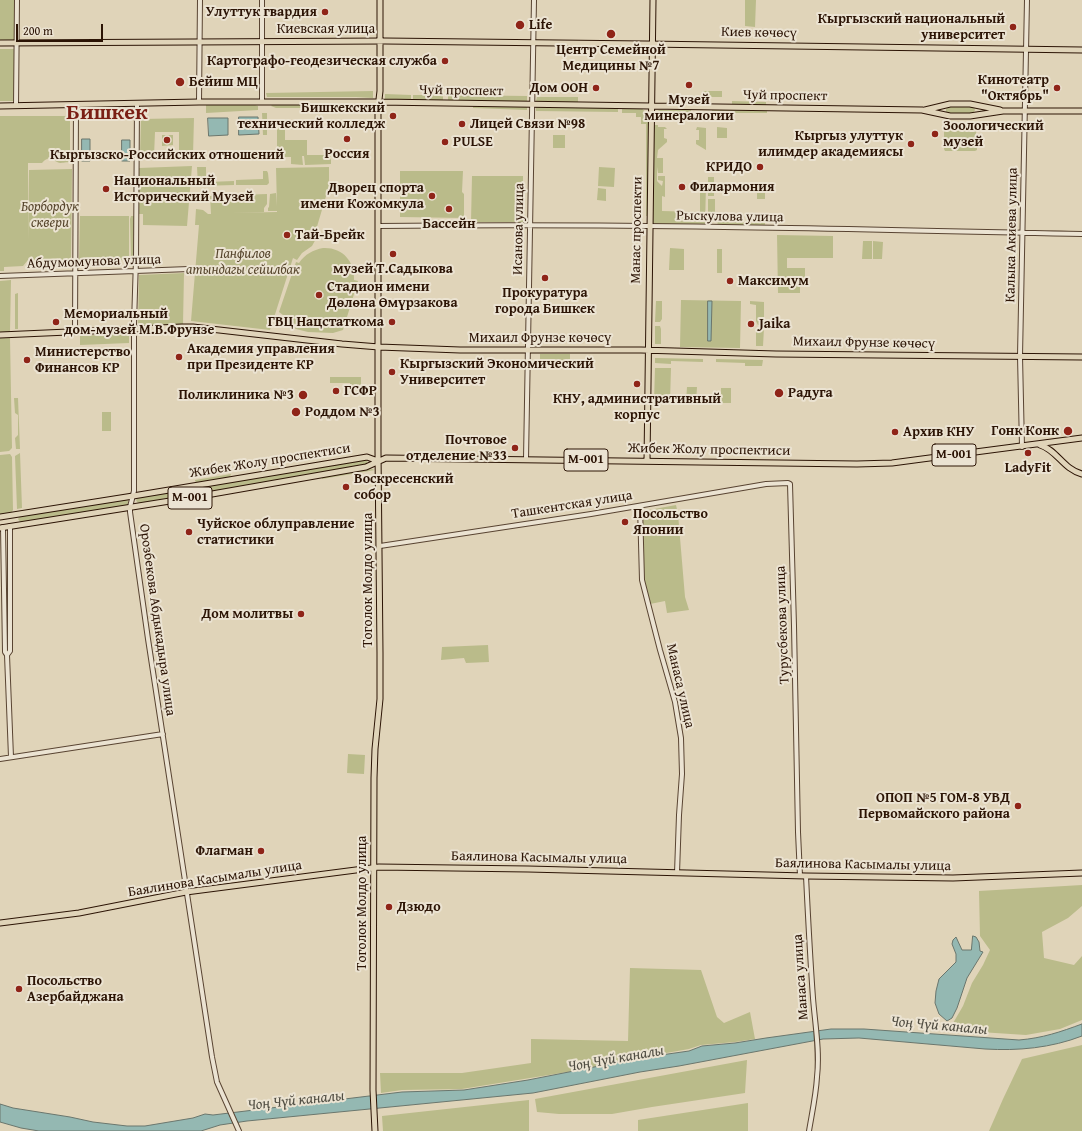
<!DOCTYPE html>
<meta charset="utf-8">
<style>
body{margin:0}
#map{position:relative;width:1082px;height:1131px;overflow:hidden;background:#e0d4b9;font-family:"Gentium Book Plus",serif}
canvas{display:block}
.scale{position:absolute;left:16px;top:24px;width:87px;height:18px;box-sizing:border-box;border:2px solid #2c1405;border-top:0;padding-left:5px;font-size:12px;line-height:14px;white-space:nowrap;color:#2c1405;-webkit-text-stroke:3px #ebe3d2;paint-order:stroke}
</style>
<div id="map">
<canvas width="1082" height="1131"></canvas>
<div class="scale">200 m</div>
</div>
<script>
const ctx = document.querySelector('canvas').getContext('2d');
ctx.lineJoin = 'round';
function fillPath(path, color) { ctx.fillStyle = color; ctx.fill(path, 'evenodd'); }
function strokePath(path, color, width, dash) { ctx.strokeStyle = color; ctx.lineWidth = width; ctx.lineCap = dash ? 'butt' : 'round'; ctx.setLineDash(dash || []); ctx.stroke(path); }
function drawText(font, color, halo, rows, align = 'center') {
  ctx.font = font + ' "Gentium Book Plus",serif'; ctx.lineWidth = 4; ctx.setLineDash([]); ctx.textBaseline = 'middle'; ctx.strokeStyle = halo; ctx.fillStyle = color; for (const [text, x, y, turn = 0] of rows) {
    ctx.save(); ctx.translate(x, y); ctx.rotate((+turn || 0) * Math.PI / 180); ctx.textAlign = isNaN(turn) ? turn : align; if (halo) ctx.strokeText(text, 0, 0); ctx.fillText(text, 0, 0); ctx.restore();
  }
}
fillPath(new Path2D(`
 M0,0h15v42h-15z
 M745,0h11l-1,27 -10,-1z
 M0,49h15v52h-15z
 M373,91v7l-17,-1h-89l-1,-4z
 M703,91h19v6h-19z
 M385,94l26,1v4h-26z
 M413,95h30v5h-30z
 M448,95l79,1v6l-79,-2z
 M537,97h41v5l-42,-1z
 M732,101l34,1v3h-34z
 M206,105h49l3,1v4l-52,3z
 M272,105h34l1,3h-31l-5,-2z
 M312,105l61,2v5l-18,1 -1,-4 -42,-1z
 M473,105l54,2v3l-54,-2z
 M972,105l2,2 1,3 -2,4 -23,1 -4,-3v-3l2,-2z
 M536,107l82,1v4l-82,-1z
 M622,108h19l7,6v102h-2v-92h-5v-7h-5v-4h-14z
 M659,110h32v8l-31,-1v3h6v2h-10l1,-10z
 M712,110h55v3h-55z
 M262,113h5v22h-4z
 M0,116h70v46c-3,0 -8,1 -10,1 -8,-2 -10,-9 -18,0h-14v77l1,-70 43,-1 -1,91h-43l-5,6 -19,1v4h-4z
 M194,118l-1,37h-14v-23h-24l-1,24h-14l1,-37z
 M654,125h4v2h7l2,2h-3v9l3,1v3l-9,8 -1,8h6v15h-5l-1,-6v14l5,5 1,-5 -5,-1v-4h7v21l-3,-1v15l38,1v-27l2,-2h2l2,2 -1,41 -51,-1 -1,-2z
 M697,127l9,1v22l-10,-6v-4h3v-10h-3z
 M717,127l10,1v10h-10z
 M945,127h30l1,2 1,21 -2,1h-30l-1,-2v-20z
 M277,128h8v12h22v15h24v9l-26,1 -1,-9h-2l1,9 -12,-1v-7h1h-15z
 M162,135h11v10l-11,1z
 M553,135h12v13h-12z
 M192,166l-5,60 -44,-1v-11h-5l1,-46z
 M197,167h9v14l2,1 26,-1v4l-36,1z
 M329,167v19l-13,44 1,7 -5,9 -10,7 -5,7 -4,-2 -23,72 -79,-9 8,-96h-4l1,-16 7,1 5,4h3l-1,-18 57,-2v10l-3,4v4l-33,1 46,-1v-1h-9v-3l1,-1 1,-13 6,-1 1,13 -1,-38z
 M599,167l16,1 -1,19 -16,-1z
 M263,171h4l1,2 1,10 -2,2h-31v-5l27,-1z
 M400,171h63l-1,21 2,2v24l-64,-1z
 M472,176h51v46h-52z
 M708,177h6v19h-6z
 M757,182h8v17h-8z
 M598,188l8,1v12l-9,-1z
 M708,199h7v20h-7z
 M80,216h49v44l-50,1z
 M131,216h3v40l-3,1 -1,-38z
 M718,222l47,1v3l-48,-1z
 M777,235l56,1v22h-46v10h18v12h-5v13h-22z
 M863,241h9v18h-10z
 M873,241l10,1 -1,17h-9z
 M323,248c19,-1 32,13 31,32l4,1 -15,49 -10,3 -25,-1 -12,-3 -3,-2 -6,-9 -8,-6 17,-50 3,1c6,-9 14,-13 24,-15z
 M670,248l14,1v21h-15z
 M717,249h5v24h-5z
 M184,273l-1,51 -45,3 1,-52z
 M11,280l-1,51 -1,1h-9v-51z
 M18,293v36h-3v-35z
 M681,300l60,1 -1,47 -60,-1z
 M656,301h6v18l-2,3h-5z
 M750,301l14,1v23h-6l-2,-4v-16l-6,-1z
 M655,326h5l1,3v15h-6z
 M758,328h6l-1,18h-7v-15z
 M129,333v10l-49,2v-9z
 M0,337h9l1,1 2,110 -3,3 -9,1z
 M540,354h30v9h-30z
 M655,358l48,1v3l-32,-1v3l-16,-1z
 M716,359l47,1 -1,6h-17v-3l-29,-1z
 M655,368h16l-1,34h-16z
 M330,377h31v17h-4v-5h-7v-6h-20z
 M687,387h10l-1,15h-10z
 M721,388h10v15h-10z
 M14,398h4l2,51h-4l-1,-11 3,-3v-20l-3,-2z
 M102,412h9v19h-9z
 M20,453l2,55 -5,1 -2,-53z
 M10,454l2,3 1,53 -2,3 -11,2v-60z
 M367,460l1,6 -169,27 -1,-6z
 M372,469l3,1 -53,9v-2z
 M231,474l-1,3 -33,6 -2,-2v-1z
 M190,488l1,6 -52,9 -2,-1 -1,-2 2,-3z
 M128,499v7l-107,17 -3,-4 2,-3z
 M676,505l2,9 7,83 4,13 -22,3 -2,-12 -15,3 -6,-26 -1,-67z
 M488,645l1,17 -23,1 -2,-5 -23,2 1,-13z
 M348,754l17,1 -1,19 -17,-1z
 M1082,885v21l-14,12 -26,14 2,26 30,7 8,-9v64l-22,9 -34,6 -77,-5 14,-24 9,-23 11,-18 7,-15 -10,-14 -1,-45z
 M630,968l71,2 16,47 7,6 26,-11 5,27 -20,3 -34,3 -12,4 -51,9 -52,11 -124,20 -60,1 -21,3 -1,-20h82l69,-10v-24l97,2z
 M1082,1045v86h-93l14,-32 19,-40z
 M747,1060l-2,33 -93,14 -40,7h-53l-22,-2 -2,-13z
 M529,1100v31h-146l-1,-15z
 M748,1103v28h-110v-11z`), '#babb8a');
const water = new Path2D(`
 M239,117h19l1,17 -20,1z
 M208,118h20v17l-19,1z
 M82,139h8v22h-8z
 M122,140h8v21h-8z
 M708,301h4l-1,40h-3z
 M973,936l3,1 3,5 1,9 3,1 -16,26 -10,30 -5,10 -5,3 -8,-7 -4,-11 1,-12 3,-12 17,-17v-8l-4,-10 1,-4 3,-3 6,13h9z
 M1082,1024v12c-31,12 -64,15 -97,13l-126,-11 -36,1 -144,27 -39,6 -107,21 -286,28 -27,4 -19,6h-162l-18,-3 -21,-6v-18l13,4 57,9 23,5 34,4h18l48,-8 12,-4 8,1 189,-23 62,-2 64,-10 112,-22 49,-7 13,-5 33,-3 31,-5 65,-9h33l155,11c24,-2 41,-8 63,-16z`);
fillPath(water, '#94b8b2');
strokePath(water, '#6a766d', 1);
const minor = new Path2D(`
 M262,0v102
 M199,102l1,-102
 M137,104l-1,155 -2,65v167l-4,16v5l18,127 64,418 5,25 22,49
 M16,106l1,-106
 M379,226c234,-3 469,3 703,8
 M0,276l189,-7
 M75,331l1,-226
 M1022,447l-2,-91 7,-356
 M526,459l8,-459
 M640,506l2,74 18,70 15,52 6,36 1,36 -3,41 -2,58
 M3,527l2,125 2,3 4,102
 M380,546l211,-32 175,-30 22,-1 2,1 4,142 4,206 2,44
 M7,655l3,-4v-125
 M0,759l163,-25
 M806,876c2,41 4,81 7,122 2,26 7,53 4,79 -1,18 -5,36 -8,54`);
const major = new Path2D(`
 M0,43l385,-2 260,3 437,6
 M0,106l199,-4h180l543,8 28,6h20l33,-5h79
 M925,110l25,-6h20l30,6
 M0,335l182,-8h11l149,17 37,3 81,3h181l135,4 306,3
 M1040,445c17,5 23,24 42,29
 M647,461l6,-461
 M0,517l133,-21 234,-39 11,4
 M0,528l195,-31 171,-30 20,-9 471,6 35,-1 30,-4 160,-21
 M0,923l79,-10 107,-21 193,-25 149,2 278,7 147,2 129,-5
 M375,1131l-2,-41 1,-312 1,-29 5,-50v-46l-2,-202v-343l2,-17v-91`);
strokePath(minor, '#594432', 6);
strokePath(major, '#2c1405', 7);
strokePath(minor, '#ebe3d2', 4);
strokePath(major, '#e0d4b9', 5);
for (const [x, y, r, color] of [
 [325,12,4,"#8f2418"],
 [520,25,5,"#8f2418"],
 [1013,27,4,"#8f2418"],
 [611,34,5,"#8f2418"],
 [445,61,4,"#8f2418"],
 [180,82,5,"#8f2418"],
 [689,85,4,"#8f2418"],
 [596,88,4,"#8f2418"],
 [1057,88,4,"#8f2418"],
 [393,116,4,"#8f2418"],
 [462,124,4,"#8f2418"],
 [935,134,4,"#8f2418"],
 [347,139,4,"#8f2418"],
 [167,140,4,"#8f2418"],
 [445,142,4,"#8f2418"],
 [911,144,4,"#8f2418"],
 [760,167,4,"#8f2418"],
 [682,187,4,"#8f2418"],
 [106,189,4,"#8f2418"],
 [432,196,4,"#8f2418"],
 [449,209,4,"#8f2418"],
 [287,235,4,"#8f2418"],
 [393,254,4,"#8f2418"],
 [545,278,4,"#8f2418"],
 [730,281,4,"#8f2418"],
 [319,295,4,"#8f2418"],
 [56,322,4,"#8f2418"],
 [392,322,4,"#8f2418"],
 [751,324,4,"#8f2418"],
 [179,357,4,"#8f2418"],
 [27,360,4,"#8f2418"],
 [392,372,4,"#8f2418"],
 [637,384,4,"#8f2418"],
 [336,391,4,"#8f2418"],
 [779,393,5,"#8f2418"],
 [303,395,5,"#8f2418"],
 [296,412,5,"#8f2418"],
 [1068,431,5,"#8f2418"],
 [895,432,4,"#8f2418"],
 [515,448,4,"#8f2418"],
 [1028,453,4,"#8f2418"],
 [346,487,4,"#8f2418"],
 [625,522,4,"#8f2418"],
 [189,532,4,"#8f2418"],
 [301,614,4,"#8f2418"],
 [1018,806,4,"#8f2418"],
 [261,851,4,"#8f2418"],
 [389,907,4,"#8f2418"],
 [19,989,4,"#8f2418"]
]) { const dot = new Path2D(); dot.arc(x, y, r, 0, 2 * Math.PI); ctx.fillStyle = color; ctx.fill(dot); strokePath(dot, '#ebe3d2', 1.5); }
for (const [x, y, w] of [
 [954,455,44],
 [586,460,44],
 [190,498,44]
]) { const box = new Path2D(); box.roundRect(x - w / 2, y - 11, w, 22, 3); ctx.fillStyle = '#ebe3d2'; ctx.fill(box); strokePath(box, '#2c1405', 1); }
drawText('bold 13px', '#2c1405', null, [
 ["М-001",954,455],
 ["М-001",586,460],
 ["М-001",190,498]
]);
drawText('bold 14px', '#2c1405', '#ebe3d2', [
 ["Улуттук гвардия",317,12,"right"],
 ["Кыргызский национальный",1005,19,"right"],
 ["университет",1005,35,"right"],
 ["Life",529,25],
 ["Центр Семейной",611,50,"center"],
 ["Медицины №7",611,66,"center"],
 ["Картографо-геодезическая служба",437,61,"right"],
 ["Кинотеатр",1049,80,"right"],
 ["\"Октябрь\"",1049,96,"right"],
 ["Бейиш МЦ",189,82],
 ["Дом ООН",588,88,"right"],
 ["Музей",689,100,"center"],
 ["минералогии",689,116,"center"],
 ["Бишкекский",385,108,"right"],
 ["технический колледж",385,124,"right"],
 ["Лицей Связи №98",470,124],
 ["Зоологический",943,126],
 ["музей",943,142],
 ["Кыргыз улуттук",903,136,"right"],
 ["илимдер академиясы",903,152,"right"],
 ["PULSE",453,142],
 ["Россия",347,154,"center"],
 ["Кыргызско-Российских отношений",167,155,"center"],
 ["КРИДО",752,167,"right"],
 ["Национальный",114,181],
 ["Исторический Музей",114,197],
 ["Филармония",690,187],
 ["Дворец спорта",424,188,"right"],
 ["имени Кожомкула",424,204,"right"],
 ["Бассейн",449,224,"center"],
 ["Тай-Брейк",295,235],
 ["музей Т.Садыкова",393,269,"center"],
 ["Максимум",738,281],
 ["Стадион имени",327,287],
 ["Дөлөна Өмүрзакова",327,303],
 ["Прокуратура",545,293,"center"],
 ["города Бишкек",545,309,"center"],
 ["Мемориальный",64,314],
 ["дом-музей М.В.Фрунзе",64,330],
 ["ГВЦ Нацстаткома",384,322,"right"],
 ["Jaika",759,324],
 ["Академия управления",187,349],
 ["при Президенте КР",187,365],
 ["Министерство",35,352],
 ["Финансов КР",35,368],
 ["Кыргызский Экономический",400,364],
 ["Университет",400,380],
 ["ГСФР",344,391],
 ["Радуга",788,393],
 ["Поликлиника №3",294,395,"right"],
 ["КНУ, административный",637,399,"center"],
 ["корпус",637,415,"center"],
 ["Роддом №3",305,412],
 ["Гонк Конк",1059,431,"right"],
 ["Архив КНУ",903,432],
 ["Почтовое",507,440,"right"],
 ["отделение №33",507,456,"right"],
 ["LadyFit",1028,468,"center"],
 ["Воскресенский",354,479],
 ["собор",354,495],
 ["Посольство",633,514],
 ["Японии",633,530],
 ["Чуйское облуправление",197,524],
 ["статистики",197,540],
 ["Дом молитвы",293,614,"right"],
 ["ОПОП №5 ГОМ-8 УВД",1010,798,"right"],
 ["Первомайского района",1010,814,"right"],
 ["Флагман",253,851,"right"],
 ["Дзюдо",397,907],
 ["Посольство",27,981],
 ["Азербайджана",27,997]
], 'left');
drawText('14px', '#2c1405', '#ebe3d2', [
 ["Киевская улица",326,29],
 ["Киев көчөсү",759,33,1],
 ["Чуй проспект",461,91,1],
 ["Чуй проспект",785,96,1],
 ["Рыскулова улица",730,217,1],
 ["Исанова улица",519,229,-89],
 ["Манас проспекти",637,230,-89],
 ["Калыка Акиева улица",1012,235,-89],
 ["Абдумомунова улица",94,262,-2],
 ["Михаил Фрунзе көчөсү",540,338],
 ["Михаил Фрунзе көчөсү",864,343,1],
 ["Жибек Жолу проспектиси",709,450,1],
 ["Жибек Жолу проспектиси",270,461,-9],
 ["Ташкентская улица",572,505,-9],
 ["Тоголок Молдо улица",368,580,-90],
 ["Орозбекова Абдыкадыра улица",157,620,82],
 ["Турусбекова улица",783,625,-92],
 ["Манаса улица",680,686,77],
 ["Баялинова Касымалы улица",539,858,1],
 ["Баялинова Касымалы улица",863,865,1],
 ["Баялинова Касымалы улица",215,879,-9],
 ["Тоголок Молдо улица",362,903,-90],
 ["Манаса улица",801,977,-94]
]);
drawText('italic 14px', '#57462d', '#ebe3d2', [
 ["Борбордук",50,207],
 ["сквери",50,223],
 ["Панфилов",243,254],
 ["атындагы сейилбак",243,270]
]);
drawText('italic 15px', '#504d42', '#ebe3d2', [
 ["Чоң Чүй каналы",939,1026,5],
 ["Чоң Чүй каналы",616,1059,-10],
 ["Чоң Чүй каналы",296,1101,-6]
]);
drawText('bold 22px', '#7a1f14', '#ebe3d2', [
 ["Бишкек",107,113]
]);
</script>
